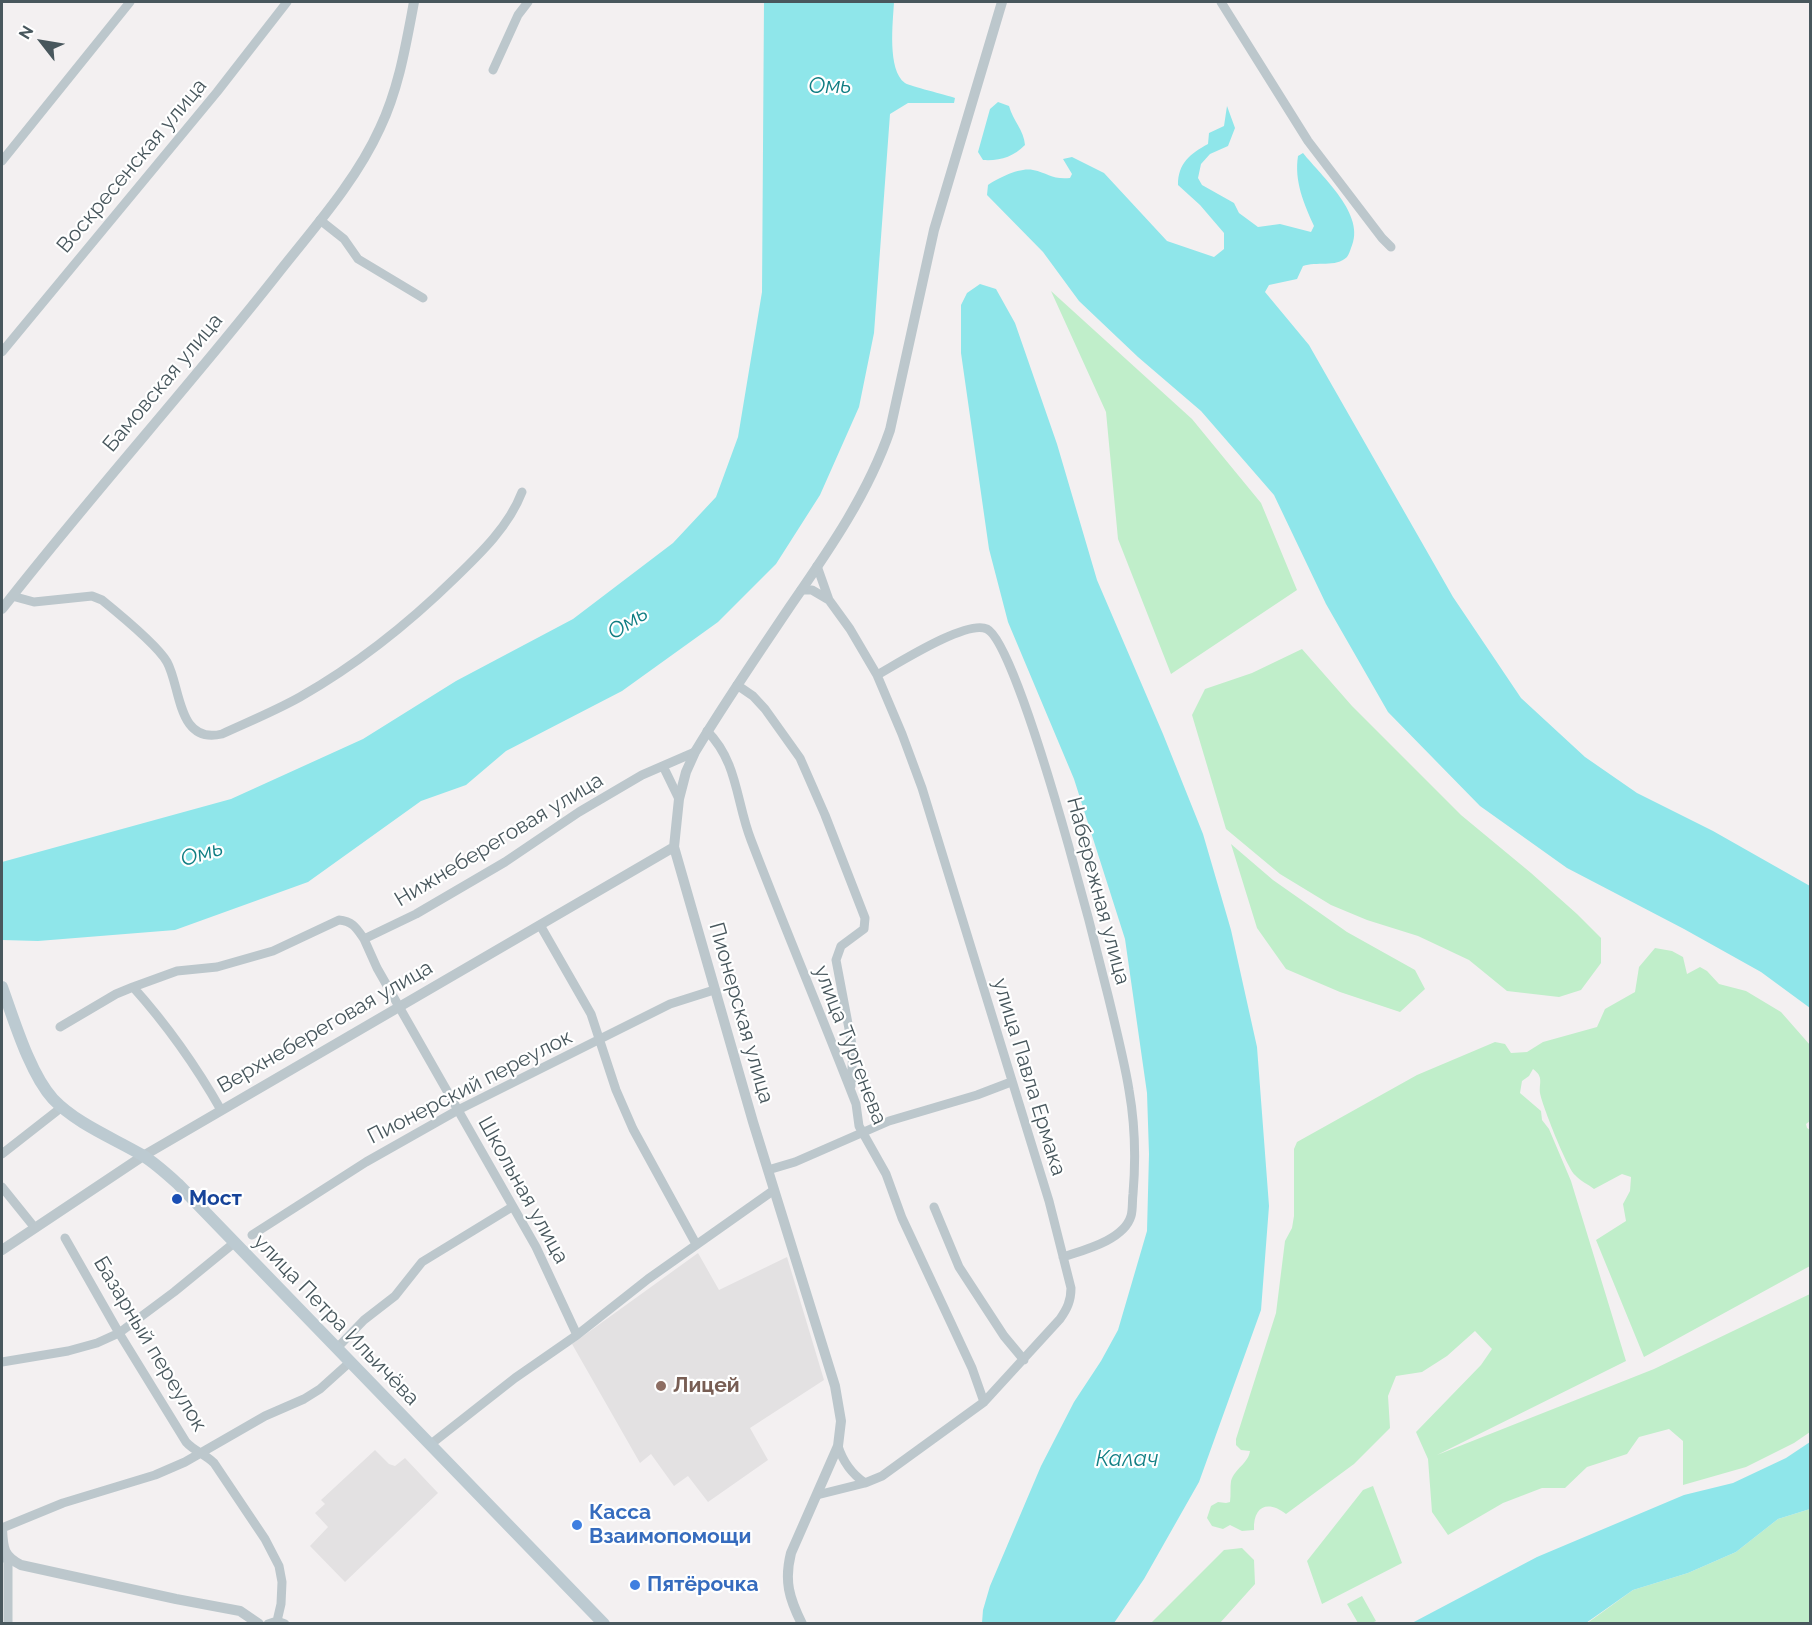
<!DOCTYPE html>
<meta charset="utf-8">
<style>
body{margin:0}
#map{position:relative;width:1812px;height:1625px;overflow:hidden;background:#f3f0f1;font-family:Raleway,sans-serif}
canvas{display:block}
.frame{position:absolute;inset:0;border:3px solid #48575d;pointer-events:none}
.north{position:absolute;left:12px;top:12px;width:60px;height:60px;-webkit-text-stroke:4px #fff;paint-order:stroke;rotate:301deg;font-size:16px;font-weight:700;line-height:24px;text-align:center;color:#48575d}
.north::after{content:'';display:block;margin:auto;width:21px;height:27px;background:#48575d;clip-path:polygon(50% 0,100% 100%,50% 72%,0 100%)}
</style>
<div id="map">
<canvas width="1812" height="1625"></canvas>
<div class="frame"></div>
<div class="north">N</div>
</div>
<script>
const ctx = document.querySelector('canvas').getContext('2d');
ctx.lineJoin = 'round';
function fillPath(path, color) { ctx.fillStyle = color; ctx.fill(path, 'evenodd'); }
function strokePath(path, color, width, dash) { ctx.strokeStyle = color; ctx.lineWidth = width; ctx.lineCap = dash ? 'butt' : 'round'; ctx.setLineDash(dash || []); ctx.stroke(path); }
function drawText(font, color, halo, rows, align = 'center') {
  ctx.font = font + ' Raleway,sans-serif'; ctx.lineWidth = 4.5; ctx.setLineDash([]); ctx.textBaseline = 'middle'; ctx.strokeStyle = halo; ctx.fillStyle = color; for (const [text, x, y, turn = 0] of rows) {
    ctx.save(); ctx.translate(x, y); ctx.rotate((+turn || 0) * Math.PI / 180); ctx.textAlign = isNaN(turn) ? turn : align; if (halo) ctx.strokeText(text, 0, 0); ctx.fillText(text, 0, 0); ctx.restore();
  }
}
fillPath(new Path2D(`
 M698,1253l21,37 68,-33 37,123 -74,48 18,32 -60,42 -20,-26 -14,10 -23,-32 -11,9 -68,-119z
 M375,1450l14,14 6,2 10,-8 33,35 -93,89 -35,-36 18,-19 -13,-14 10,-9 -4,-4z`), '#e3e1e2');
fillPath(new Path2D(`
 M1051,291l141,128 69,84 36,87 -126,84 -53,-135 -12,-127z
 M1302,649l50,57 109,109 70,58 46,41 24,24v25l-20,27 -22,7 -52,-6 -38,-31 -51,-24 -51,-16 -36,-15 -51,-31 -54,-45 -34,-114 13,-26 47,-16z
 M1231,844l42,36 74,52 68,38 10,19 -25,23 -60,-20 -54,-23 -29,-41z
 M1655,948l17,3 11,6 4,17 13,-7 7,4 12,13 27,7 35,21 29,33v76l-4,3 1,4 3,2v136l-166,91 -48,-117 30,-19 -3,-17 7,-13 1,-14 -9,-3 -28,15c-6,-5 -14,-8 -19,-14 -8,-7 -33,-70 -35,-82 -1,-11 4,-16 -7,-24l-4,7 -7,5 -2,12 21,18 1,9 7,9 22,52 55,180 -189,94 217,-86 156,-75v138l-16,11 -48,24 -63,18v-44l-14,-12 -30,8 -12,17 -40,13 -22,21h-23l-39,15 -55,32 -16,-23 -4,-53 -12,-27 65,-67 11,-16 -17,-18 -28,25 -25,16 -26,4 -8,20 2,32 -36,36 -68,50c-18,-14 -33,-8 -32,16l-12,1 -12,-6 -7,4 -11,-3 -5,-8 4,-12 7,-4 8,1 4,-1c1,-7 0,-15 1,-21 4,-13 17,-17 19,-30l-9,-1 -5,-5v-6l40,-126 9,-72 7,-13 2,-12v-67l3,-7 120,-67 78,-33 10,2 6,9 16,-1 16,-10 54,-15 8,-18 30,-17 4,-25z
 M1373,1486l29,77 -80,41 -15,-43 56,-71z
 M1810,1509v114l-224,1 47,-34 55,-17 48,-21 42,-33z
 M1242,1548l12,12 1,24 -35,39h-69l73,-73z
 M1362,1596l14,25 -4,2h-14l-11,-19z`), '#c0eeca');
fillPath(new Path2D(`
 M764,2h130c-1,20 -7,68 11,81 5,3 41,12 50,15l-1,5h-46l-18,11 -16,219 -15,74 -39,88 -44,69 -58,58 -96,69 -116,60 -40,34 -45,16 -113,81 -133,48 -137,11 -36,-1v-78l229,-63 132,-60 93,-58 117,-62 100,-76 43,-46 22,-60 24,-145z
 M998,102l11,4c4,15 15,24 16,39 -12,12 -25,16 -42,15l-5,-8 12,-43z
 M1227,106l8,22 -7,18 -18,8 -9,10 -3,14 4,7 32,18 5,10 19,14 22,-3 31,8 3,-6c-10,-22 -20,-45 -16,-70l5,-3c19,24 64,62 48,95 -1,3 -2,6 -4,9 -11,11 -31,4 -44,9l-6,13 -28,6 -4,7 44,53 144,252 68,101 64,59 52,36 76,38 97,55v122l-49,-36 -77,-43 -117,-61 -87,-62 -92,-94 -62,-108 -52,-109 -73,-84 -63,-54 -59,-56 -36,-49 -56,-57 1,-10c10,-7 32,-18 45,-15 15,3 20,10 37,8l2,-4 -9,-15 9,-2 32,16 63,68 47,16 10,-8v-16l-24,-28 -22,-20c0,-22 12,-31 30,-41l1,-11 15,-7z
 M980,284l16,5 19,34 42,121 40,136 66,154 40,100 28,96 26,117 12,159 -8,104 -62,172 -55,97 -30,44h-132l1,-13 7,-24 51,-120 33,-64 27,-41 17,-31 29,-99 2,-77 -2,-61 -22,-154 -51,-160 -66,-157 -19,-73 -28,-196v-48l6,-12z
 M1810,1442v67l-32,10 -42,33 -48,21 -55,17 -47,33h-174l125,-66 147,-62 49,-12 53,-25z`), '#8fe6ea');
strokePath(new Path2D(`
 M1221,2l87,139 74,97 9,9
 M493,70l25,-55 10,-13
 M2,161l128,-159
 M320,220l24,19 14,20 65,39
 M2,352l215,-260 70,-90
 M801,590h11l17,10
 M12,596l22,6 58,-6 10,4c16,13 56,46 65,62 14,25 10,83 55,72 26,-12 53,-23 78,-37 58,-33 108,-73 155,-119 26,-25 54,-52 67,-86
 M877,675c20,-11 90,-56 110,-46 36,18 133,402 142,461 6,34 7,69 4,104 -1,7 0,15 -2,22 -7,24 -47,34 -68,41
 M737,685l16,11 12,13 35,49 25,57 40,103 -1,11 -23,17 -5,14 17,90 -2,36
 M707,731c31,31 29,71 44,109 34,89 71,176 105,264l3,22 27,48 16,44 70,150 12,34
 M663,766l16,33
 M540,925l51,89 25,76 17,39 63,115
 M364,939l13,29 159,279 41,88
 M133,987c34,38 63,79 88,123
 M60,1027l56,-33 17,-7 44,-16 40,-4 56,-16 66,-31c14,1 18,9 25,19l52,-25 89,-52 74,-50 63,-37 53,-23
 M2,1154l60,-47
 M768,1170l27,-8 94,-41 88,-26 34,-13
 M2,1187l33,41
 M934,1207l25,60 45,69 20,24
 M252,1235l114,-73 92,-52 212,-106 44,-14
 M65,1238l54,95 67,109c8,9 19,12 28,21l51,76 14,27 3,16 -1,22 -4,17
 M337,1348l27,-28 31,-24 27,-34 90,-55
 M2,1362l66,-11 29,-8 22,-10 55,-41 60,-49
 M431,1444l84,-66 62,-43 71,-56 126,-89
 M838,1446c5,16 14,28 27,37
 M817,1495l48,-12 17,-7 102,-74 76,-83c7,-10 11,-18 11,-31l-22,-87 -127,-413 -20,-54 -25,-59 -27,-46 -21,-29 -12,-34
 M2,1528l61,-25 92,-28 30,-13 80,-46 39,-17 16,-10 30,-27
 M2,1558l6,-1v67
 M268,1624l9,-3 8,3`), '#bcc7cc', 9);
strokePath(new Path2D(`
 M2,609c88,-113 185,-220 274,-333 36,-46 79,-93 104,-148 19,-40 26,-84 34,-126
 M2,1250l141,-94 531,-309
 M2,1529c1,19 1,27 19,36l155,34 64,12 19,13
 M802,1624c-13,-26 -18,-43 -11,-71l47,-107 3,-25 -6,-35 -82,-264 -79,-275 5,-48 7,-27 9,-20c30,-50 63,-98 96,-147 38,-55 77,-111 99,-175l44,-200 68,-228`), '#bcc7cc', 10);
strokePath(new Path2D(`
 M2,987c12,33 28,87 51,112 24,25 60,39 89,56 13,8 25,19 36,29l426,440`), '#bccad1', 12);
for (const [x, y, r, color] of [
 [177,1199,6,"#1a4fb4"],
 [661,1386,6,"#8d6e63"],
 [577,1525,6,"#3f7fe0"],
 [635,1585,6,"#3f7fe0"]
]) { const dot = new Path2D(); dot.arc(x, y, r, 0, 2 * Math.PI); ctx.fillStyle = color; ctx.fill(dot); strokePath(dot, '#fff', 2); }
drawText('21px', '#48575d', '#fff', [
 ["Воскресенская улица",132,166,-50],
 ["Бамовская улица",163,383,-50],
 ["Нижнебереговая улица",499,840,-31],
 ["Набережная улица",1098,891,75],
 ["Пионерская улица",741,1013,74],
 ["Верхнебереговая улица",325,1027,-30],
 ["улица Тургенева",850,1045,69],
 ["улица Павла Ермака",1029,1077,73],
 ["Пионерский переулок",470,1087,-27],
 ["Школьная улица",523,1190,61],
 ["улица Петра Ильичёва",336,1320,46],
 ["Базарный переулок",150,1344,59]
]);
drawText('bold 21px', '#164399', '#fff', [
 ["Мост",189,1199]
], 'left');
drawText('bold 21px', '#785e54', '#fff', [
 ["Лицей",673,1386]
], 'left');
drawText('bold 21px', '#366cbe', '#fff', [
 ["Касса",589,1513],
 ["Взаимопомощи",589,1537],
 ["Пятёрочка",647,1585]
], 'left');
drawText('italic 22px', '#107e83', '#fff', [
 ["Омь",830,86],
 ["Омь",628,623,-33],
 ["Омь",202,854,-17],
 ["Калач",1127,1459]
]);
</script>
